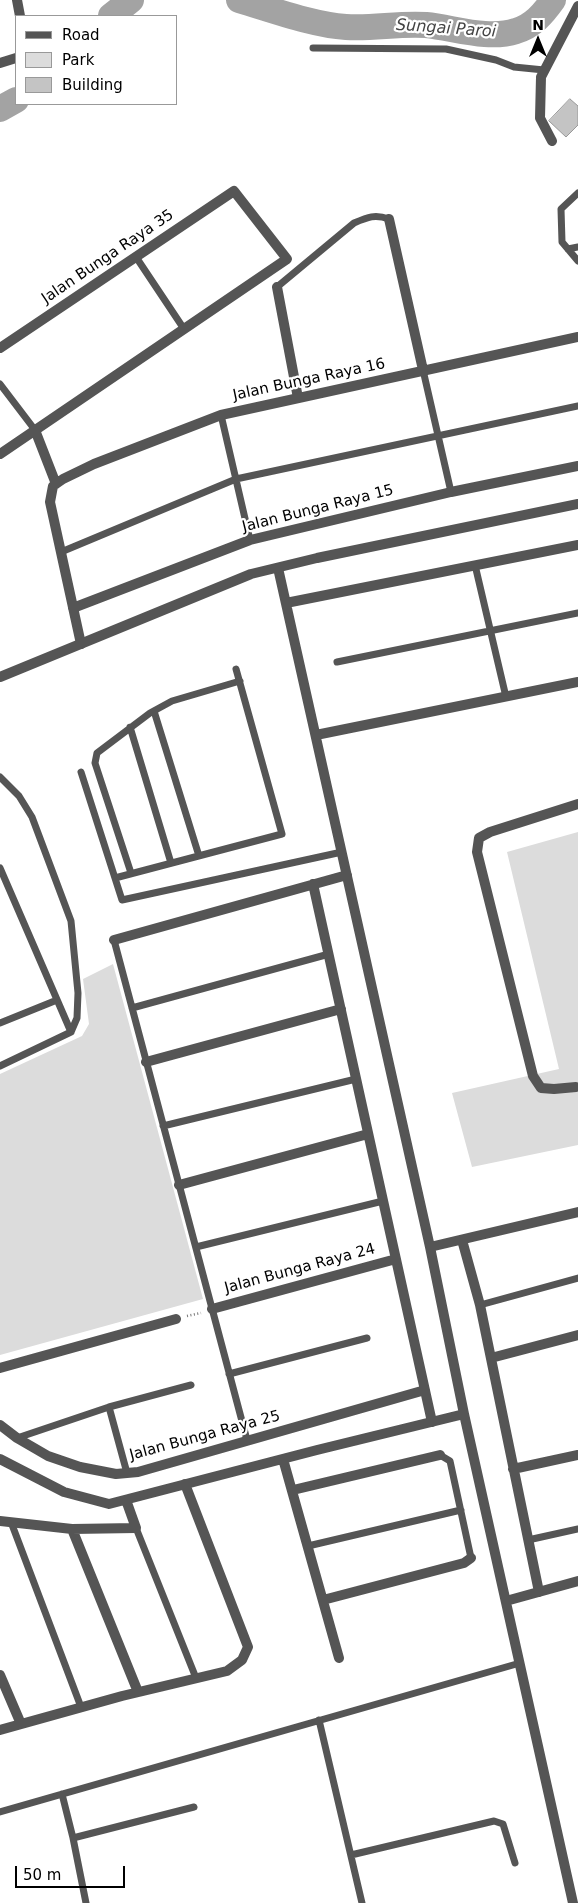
<!DOCTYPE html>
<style>
body{margin:0}
#map{position:relative;width:578px;height:1903px;overflow:hidden;background:#fff;font-family:"DejaVu Sans",sans-serif}
canvas{display:block}
.legend{position:absolute;left:15px;top:15px;width:162px;height:90px;box-sizing:border-box;background:#fff;border:1px solid #999;margin:0;padding:6px 9px;list-style:none;font-size:15px;color:#000}
.legend li{display:flex;align-items:center;gap:10px;height:25px}
.legend b{width:25px;border:1px solid #999}
.north{position:absolute;left:513px;top:15px;width:50px;height:50px;-webkit-text-stroke:4px #fff;paint-order:stroke;rotate:0deg;font-size:14px;font-weight:700;line-height:20px;text-align:center;color:#000}
.north::after{content:'';display:block;margin:auto;width:18px;height:22px;background:#000;clip-path:polygon(50% 0,100% 100%,50% 72%,0 100%)}
.scale{position:absolute;left:15px;top:1866px;width:110px;height:22px;box-sizing:border-box;border:2px solid #000;border-top:0;padding-left:6px;font-size:15px;line-height:18px;white-space:nowrap;color:#000;-webkit-text-stroke:4px #fff;paint-order:stroke}
</style>
<div id="map">
<canvas width="578" height="1903"></canvas>
<ul class="legend">
<li><b style="height:6px;background:#555"></b>Road</li>
<li><b style="height:14px;background:#dcdcdc"></b>Park</li>
<li><b style="height:14px;background:#c4c4c4"></b>Building</li>
</ul>
<div class="north">N</div>
<div class="scale">50 m</div>
</div>
<script>
const ctx = document.querySelector('canvas').getContext('2d');
ctx.lineJoin = 'round';
function fillPath(path, color) { ctx.fillStyle = color; ctx.fill(path, 'evenodd'); }
function strokePath(path, color, width, dash) { ctx.strokeStyle = color; ctx.lineWidth = width; ctx.lineCap = dash ? 'butt' : 'round'; ctx.setLineDash(dash || []); ctx.stroke(path); }
function drawText(font, color, halo, rows, align = 'center') {
  ctx.font = font + ' "DejaVu Sans",sans-serif'; ctx.lineWidth = 4.5; ctx.setLineDash([]); ctx.textBaseline = 'middle'; ctx.strokeStyle = halo; ctx.fillStyle = color; for (const [text, x, y, turn = 0] of rows) {
    ctx.save(); ctx.translate(x, y); ctx.rotate((+turn || 0) * Math.PI / 180); ctx.textAlign = isNaN(turn) ? turn : align; if (halo) ctx.strokeText(text, 0, 0); ctx.fillText(text, 0, 0); ctx.restore();
  }
}
fillPath(new Path2D(`
 M578,832v313l-106,22 -20,-74 107,-24 -52,-217z
 M113,964l90,335 -203,56v-281l82,-38 7,-12 -6,-45z`), '#dcdcdc');
strokePath(new Path2D(`
 M239,0c31,9 74,25 107,27 26,2 53,-4 80,-2 29,3 62,15 90,6 17,-5 27,-17 37,-31
 M111,16l20,-16
 M0,109l16,-9`), '#a3a3a3', 26);
const building = new Path2D(`
 M570,99l8,7v19l-12,12 -17,-16z`);
fillPath(building, '#c4c4c4');
strokePath(building, '#999', 1);
strokePath(new Path2D(`
 M187,1316l14,-3`), '#777', 2.5, [1, 2.5]);
strokePath(new Path2D(`
 M313,48l133,1 50,11 18,7 30,3
 M578,193l-17,16 1,33 16,19
 M568,249l10,-2
 M136,257l48,72
 M277,287l77,-64c14,-6 21,-9 35,-4
 M423,370l28,122
 M0,384l35,46
 M221,415l29,125
 M61,552l175,-73 342,-73
 M475,565l31,132
 M337,662l241,-49
 M154,711l45,145
 M130,727l41,136
 M81,772l41,128 220,-48
 M0,777l19,19 13,21 39,104 7,72 -1,25 -6,14 -71,34
 M0,868l71,164
 M131,873l-36,-110 2,-10 53,-40 22,-12 68,-20
 M115,878l167,-44 -46,-165
 M114,940l133,500
 M132,1008l197,-54
 M0,1023l57,-23
 M163,1126l193,-47
 M196,1247l187,-46
 M480,1305l98,-27
 M229,1374l138,-36
 M109,1407l18,66
 M17,1438l92,-31 82,-22
 M440,1455l10,6 21,97
 M11,1522l70,185
 M136,1528l60,150
 M528,1540l50,-11
 M308,1546l153,-36
 M319,1720l43,183
 M62,1794l11,44 13,65
 M0,1812l520,-149
 M73,1838l121,-31
 M351,1855l143,-34 9,3 12,39`), '#555', 7);
strokePath(new Path2D(`
 M17,0l3,16
 M0,63l16,-5
 M552,141l-12,-23 1,-41 37,-71
 M389,219l34,151
 M277,287l21,111
 M0,348l234,-157 53,68 -287,195
 M35,430l21,54
 M278,568l152,679 34,167 109,489
 M286,603l292,-58
 M73,608l177,-68 201,-48 127,-26
 M81,644l-31,-142 3,-16 10,-7 31,-15 127,-49 357,-78
 M316,735l262,-53
 M313,884l119,538
 M114,940l233,-65
 M146,1062l195,-53
 M576,1087l-22,2 -13,-1 -8,-12 -56,-224 2,-14 11,-6 88,-28
 M179,1185l189,-51
 M462,1240l18,65 59,287
 M430,1247l148,-35
 M212,1309l184,-50
 M491,1358l87,-23
 M0,1368l176,-49
 M0,1425l17,13 31,18 32,11 36,7 22,-2 287,-82
 M0,1459l64,33 45,12 208,-54 147,-36
 M283,1459l56,199
 M513,1469l65,-14
 M293,1490l147,-35
 M0,1521l72,8 64,-1 -10,-28
 M72,1529l66,163
 M323,1600l141,-37 7,-5
 M506,1601l72,-20
 M0,1675l21,49
 M0,1730l122,-34 105,-25 15,-11 6,-13 -63,-163`), '#555', 10);
strokePath(new Path2D(`
 M0,677l251,-103 66,-16 261,-54`), '#555', 10);
drawText('15px', '#000', '#fff', [
 ["Jalan Bunga Raya 35",108,257,-34],
 ["Jalan Bunga Raya 16",309,380,-12],
 ["Jalan Bunga Raya 15",318,509,-14],
 ["Jalan Bunga Raya 24",300,1269,-15],
 ["Jalan Bunga Raya 25",205,1436,-15]
]);
drawText('italic 16px', '#444', '#fff', [
 ["Sungai Paroi",446,29,4]
]);
</script>
